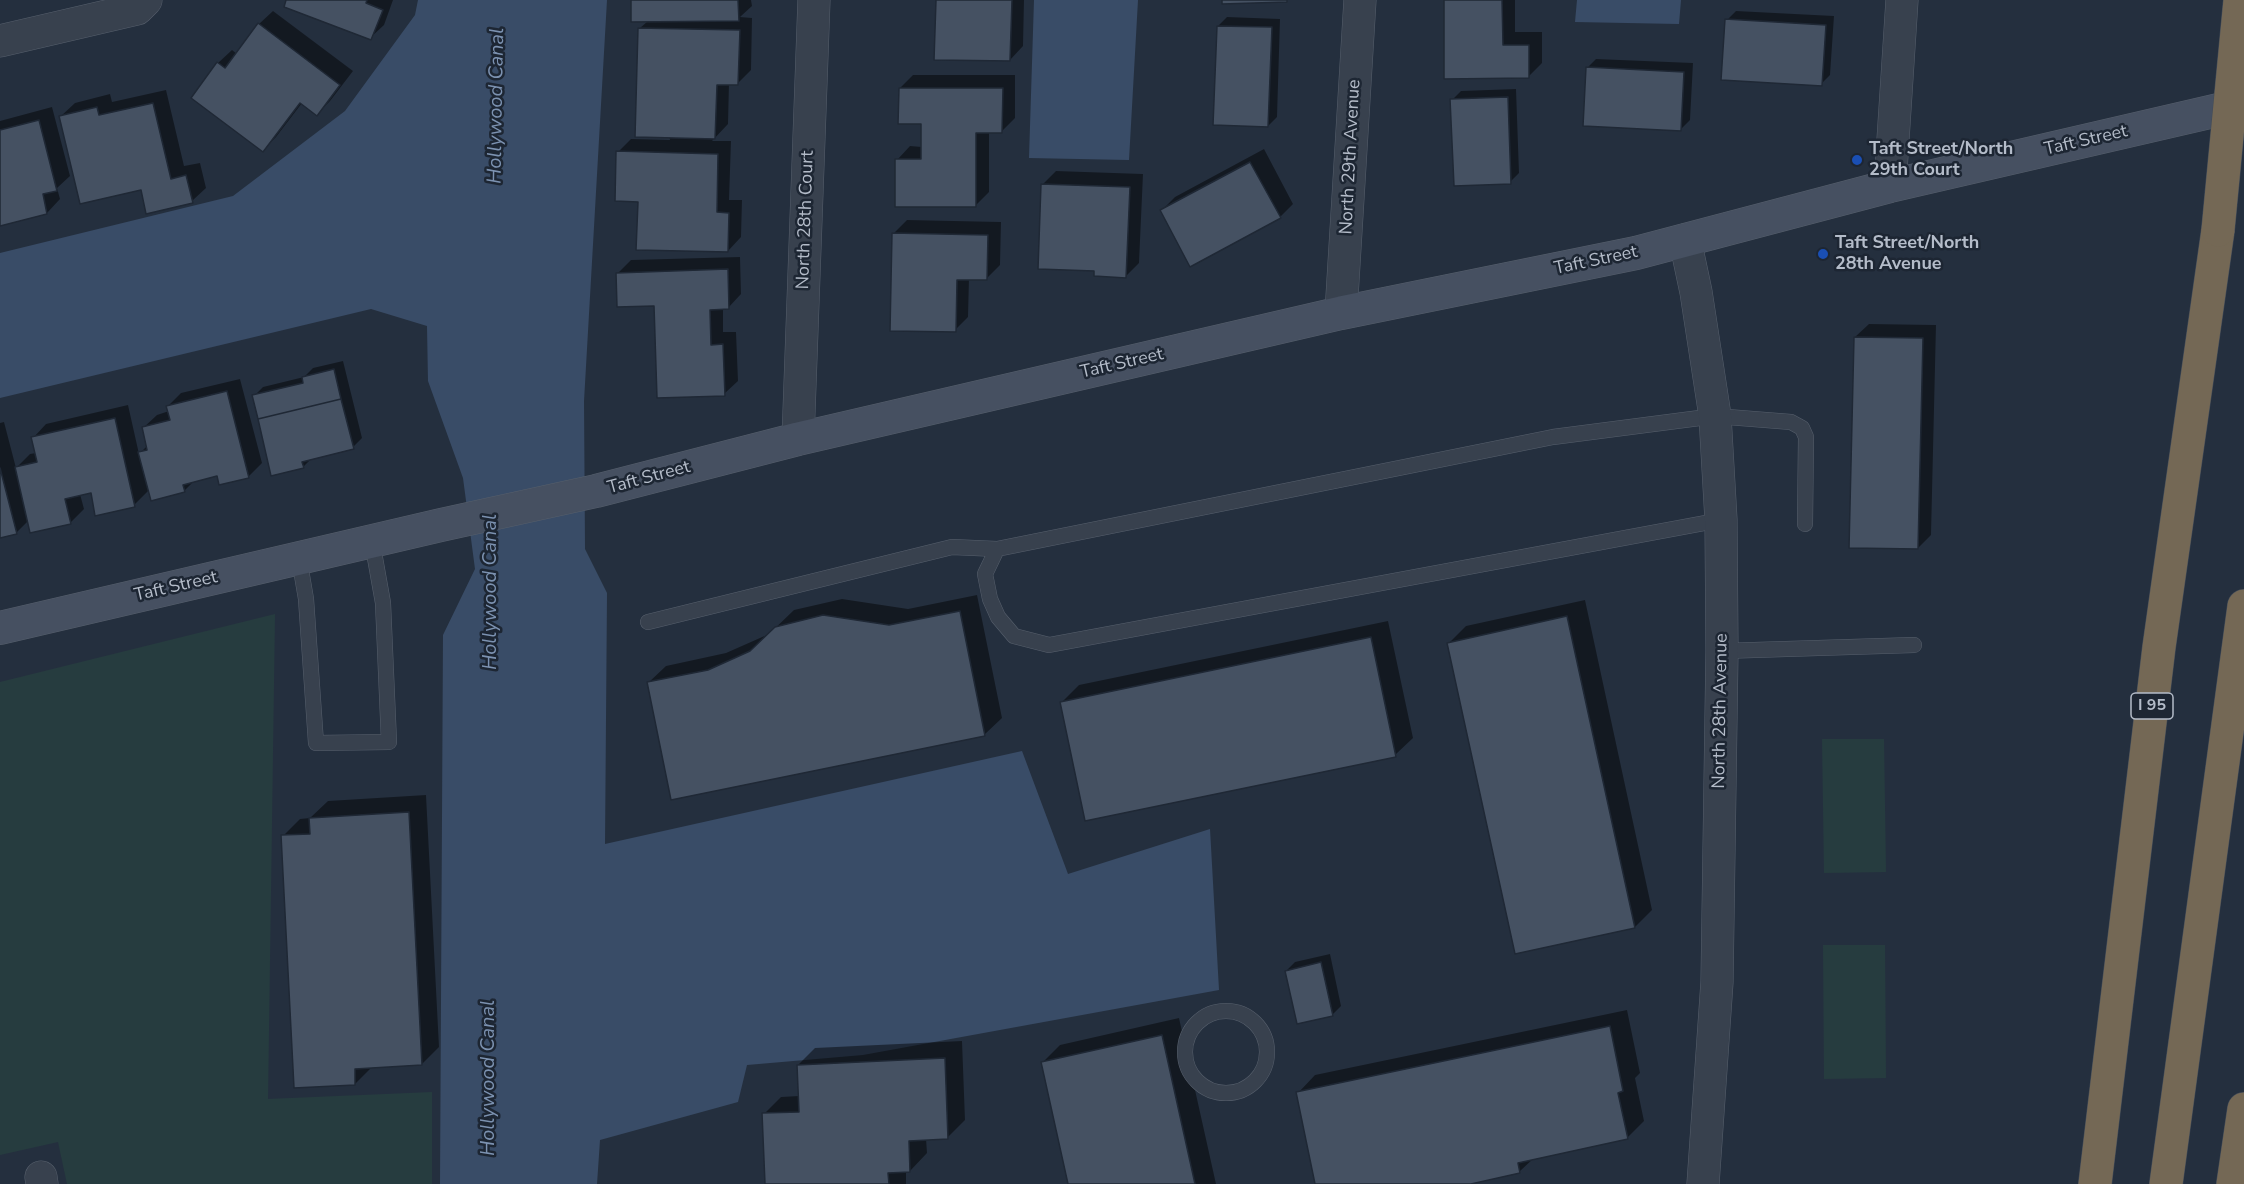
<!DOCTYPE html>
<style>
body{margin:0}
canvas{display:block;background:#242f3e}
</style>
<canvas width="2244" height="1184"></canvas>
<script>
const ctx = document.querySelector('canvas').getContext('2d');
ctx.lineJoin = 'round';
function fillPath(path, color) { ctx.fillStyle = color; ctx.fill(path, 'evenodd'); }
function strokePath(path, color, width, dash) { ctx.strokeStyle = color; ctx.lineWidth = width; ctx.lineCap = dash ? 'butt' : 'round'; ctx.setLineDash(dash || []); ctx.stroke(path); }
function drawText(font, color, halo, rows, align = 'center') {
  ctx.font = font + ' "Nunito Sans",sans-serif'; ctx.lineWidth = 5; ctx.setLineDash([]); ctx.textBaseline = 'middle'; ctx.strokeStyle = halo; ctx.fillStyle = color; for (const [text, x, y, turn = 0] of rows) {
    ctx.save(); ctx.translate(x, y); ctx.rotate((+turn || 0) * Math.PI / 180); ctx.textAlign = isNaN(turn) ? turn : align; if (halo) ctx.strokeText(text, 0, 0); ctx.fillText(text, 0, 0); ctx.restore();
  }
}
fillPath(new Path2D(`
 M275,614l-7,485 164,-7v92h-365l-9,-42 -58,13v-473z
 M1822,739h62l2,133 -62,1z
 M1823,945h62l1,133 -62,1z`), '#263c3f');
fillPath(new Path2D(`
 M418,0h189l-23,401 1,148 22,44 -2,251 417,-93 46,123 142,-45 9,161 -356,65 -116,10 -9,37 -138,38 -3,44h-157l3,-549 32,-66 -12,-91 -35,-97 -1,-55 -56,-17 -371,89v-145l233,-57 112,-85 70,-96z
 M1034,0h104l-9,160 -100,-2z
 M1577,0h104l-2,24 -104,-2z`), '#394c67');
fillPath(new Path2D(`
 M288,0h105l-9,25 -14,13z
 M632,0h119l1,6 -12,11 12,1 -1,52 -14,14 -8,-1 -1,41 -16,17h19l-2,59h13l-1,37 -13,14 -89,-51 -21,-48 13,-13 39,1 -30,-112 8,-7z
 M937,0h87l-1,46 -13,14z
 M1445,0h70v32h27v31l-14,14z
 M273,11l80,60 -23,30 -13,13 -15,-11 -26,34 -13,13 -45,-87 14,-13 5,4 22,-30z
 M1736,11l98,5 -4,59 -9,9 -94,-64z
 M1227,17l53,2 -3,98 -9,9 -50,-100z
 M1596,59l97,4 -3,57 -9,9 -94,-61z
 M913,75h102v43l-13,13h-13v61l-14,14 -78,-46 13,-14 12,1v-24l-22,-35z
 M1516,89l3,84 -9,9 -58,-82 9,-9z
 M166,90l18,76 16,-3 6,25 -14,13 -50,-13 -81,-72 14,-13 35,-9 2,8z
 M52,107l18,69 -13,12 3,11 -13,14 -47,11v-103z
 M1264,149l29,55 -13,13 -118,-7 13,-13z
 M1056,171l87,3 -4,89 -13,13 -83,-92z
 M907,220l94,2 -1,43 -13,13h-18l-1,39 -13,13 -62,-96z
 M740,257l1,37 -13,14h-5v24h13l2,49 -14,13 -68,-90 -38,-31 13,-13z
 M1869,324l67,1 -5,210 -13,13 -63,-211z
 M343,361l19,77 -9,9 -41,11 -9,9 -49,-71 9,-9 41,-10 9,-9z
 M240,379l22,84 -14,14 -30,-3 -23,6 -11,11 -35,-1 -15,15 -42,-13 -12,2 4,15 -14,14 -41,-3 -13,13 -16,4v-114l4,-1 12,46 14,-14 6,-1 -3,-15 13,-14 82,-19 11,49 9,-9 -5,-17 14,-13 12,-4 -1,-5 13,-13z
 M977,595l25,123 -18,17 -336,-52 18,-17 60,-13 43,-19 25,-24 48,-11 66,10z
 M1585,600l67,310 -17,17 -186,-284 17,-17z
 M1388,621l25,117 -18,17 -333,-53 17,-17z
 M426,795l13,252 -17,17 -50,3 -17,17 -72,-248 17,-17 10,-1 18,-17z
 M1330,954l11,52 -9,9 -46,-44 9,-9z
 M1627,1010l13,63 -5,5 9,43 -17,17 -93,20 -15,14 -55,12h-147l-19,-91 17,-18z
 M1179,1018l37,166h-146l-27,-122 17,-17z
 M962,1041l3,79 -17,17 -22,1 1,15 -17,18h-4v13h-139l-3,-70 17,-17 18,-1 -1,-31 17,-17z`), '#0007');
const building = new Path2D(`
 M286,0h81l-1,3 17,7 -12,30 -87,-33z
 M631,0h107l1,21 -108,1z
 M936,0h76l-2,61 -76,-1z
 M1222,0h65v2l-65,2z
 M1444,0h58l1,45h26v33l-85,1z
 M1725,19l101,6 -4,61 -101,-6z
 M258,23l82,62 -23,31 -17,-13 -37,49 -72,-54 26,-36 8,6z
 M1217,26l55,1 -4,100 -55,-2z
 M638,28l102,2 -2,55h-21l-2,54 -80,-2z
 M1586,67l98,5 -3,59 -98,-5z
 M899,88h104l-1,45h-26v74h-81v-48h26v-35h-23z
 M1508,97l3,87 -57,2 -4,-87z
 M153,103l18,76 15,-4 7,28 -47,11 -5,-24 -61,14 -21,-88 38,-9 2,8z
 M39,120l18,71 -14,3 4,20 -47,12v-96z
 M616,151l102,3 -1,58 12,1 -1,39 -92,-2 2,-48 -23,-1z
 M1250,162l31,56 -91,49 -30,-57z
 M1041,184l89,3 -4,91 -32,-2v-5l-56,-2z
 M892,233l96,2 -1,45h-30l-1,52 -66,-1z
 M728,269l1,40 -19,1 1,35 12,-1 2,52 -68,2 -3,-92 -37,1 -1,-34z
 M1854,337l69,1 -5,211 -69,-1z
 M334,369l7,30 -83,20 -6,-24 51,-12 -1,-6z
 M227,391l22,87 -30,7 -2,-9 -34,9 2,7 -34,9 -13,-49 9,-2 -5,-23 28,-7 -4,-14z
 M341,399l13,50 -52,13 2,6 -33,8 -13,-57z
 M115,418l20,89 -40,9 -4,-23 -26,6 6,25 -41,9 -15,-66 22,-5 -6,-25z
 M0,468l17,66 -17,4z
 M960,611l25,125 -314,64 -24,-118 61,-12 42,-19 25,-24 48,-12 66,10z
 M1567,616l68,312 -120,26 -68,-311z
 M1371,637l25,120 -311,64 -25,-119z
 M409,812l13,253 -67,4v16l-61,3 -13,-253 29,-1 -1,-16z
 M1321,962l12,54 -36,8 -12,-53z
 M1610,1026l13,65 -5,2 10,46 -110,24 2,10 -49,11h-156l-19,-92z
 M1162,1035l33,149h-127l-27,-122z
 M945,1058l3,81 -39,2 1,31 -22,1 1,11h-124l-3,-71 37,-1 -2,-47z`);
fillPath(building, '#455162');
strokePath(building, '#1f2835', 1.5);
const lane = new Path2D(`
 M1721,520l-672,125 -35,-9 -16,-19 -8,-18 -5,-25 12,-25 556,-112 162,-21 76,6 11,6 4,9 -1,87
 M299,558l7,41 10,144 73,-1 -6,-139 -11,-62
 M648,622l304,-75 45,2
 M1722,651l192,-6
 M1185 1052a41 41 0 1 1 82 0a41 41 0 1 1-82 0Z`);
const street = new Path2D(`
 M0,41l137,-32 9,-9
 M1890,186l12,-186
 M1685,240l11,52 19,124 6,104 1,131 -5,331 -14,202
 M1341,313l19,-313
 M798,439l16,-439
 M41,1177l1,7`);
const secondary = new Path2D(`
 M0,628l441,-103 155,-34 202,-52 543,-126 295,-60 254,-67 354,-82`);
const highway = new Path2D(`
 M2095,1184l64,-537 59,-417
 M2166,1184l78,-578
 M2233,1184l11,-75`);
strokePath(lane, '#565f6c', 16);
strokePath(street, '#565f6c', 33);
strokePath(secondary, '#565f6c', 34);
strokePath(highway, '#434c59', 34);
strokePath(lane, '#38414e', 15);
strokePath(street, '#38414e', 32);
strokePath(secondary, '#465061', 33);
strokePath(highway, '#746855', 33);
const highwayBridge = new Path2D(`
 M2218,230l22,-230`);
strokePath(highwayBridge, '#434c59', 34, []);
strokePath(highwayBridge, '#746855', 33);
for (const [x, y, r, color] of [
 [1857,160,6,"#1a4fb4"],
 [1823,254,6,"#1a4fb4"]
]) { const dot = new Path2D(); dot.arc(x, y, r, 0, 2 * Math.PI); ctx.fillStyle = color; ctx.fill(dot); strokePath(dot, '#1d2633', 2); }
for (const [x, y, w] of [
 [2152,706,42]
]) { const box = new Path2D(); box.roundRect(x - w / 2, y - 13, w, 26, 4.5); ctx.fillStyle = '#1d2633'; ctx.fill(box); strokePath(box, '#b4bcc9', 1.5); }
drawText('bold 16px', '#b4bcc9', null, [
 ["I 95",2152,706]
]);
drawText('18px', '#b4bcc9', '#1d2633', [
 ["Taft Street",2086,141,-13],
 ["North 29th Avenue",1351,157,-87],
 ["North 28th Court",806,220,-88],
 ["Taft Street",1596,261,-12],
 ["Taft Street",1122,364,-13],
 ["Taft Street",649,478,-15],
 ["Taft Street",176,587,-13],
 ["North 28th Avenue",1721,711,-89]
]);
drawText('bold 18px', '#b4bcc9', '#1d2633', [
 ["Taft Street/North",1869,150],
 ["29th Court",1869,171],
 ["Taft Street/North",1835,244],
 ["28th Avenue",1835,265]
], 'left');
drawText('italic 20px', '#7c92b1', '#1d2633', [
 ["Hollywood Canal",497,106,-89],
 ["Hollywood Canal",491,592,-90],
 ["Hollywood Canal",489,1078,-90]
]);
</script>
